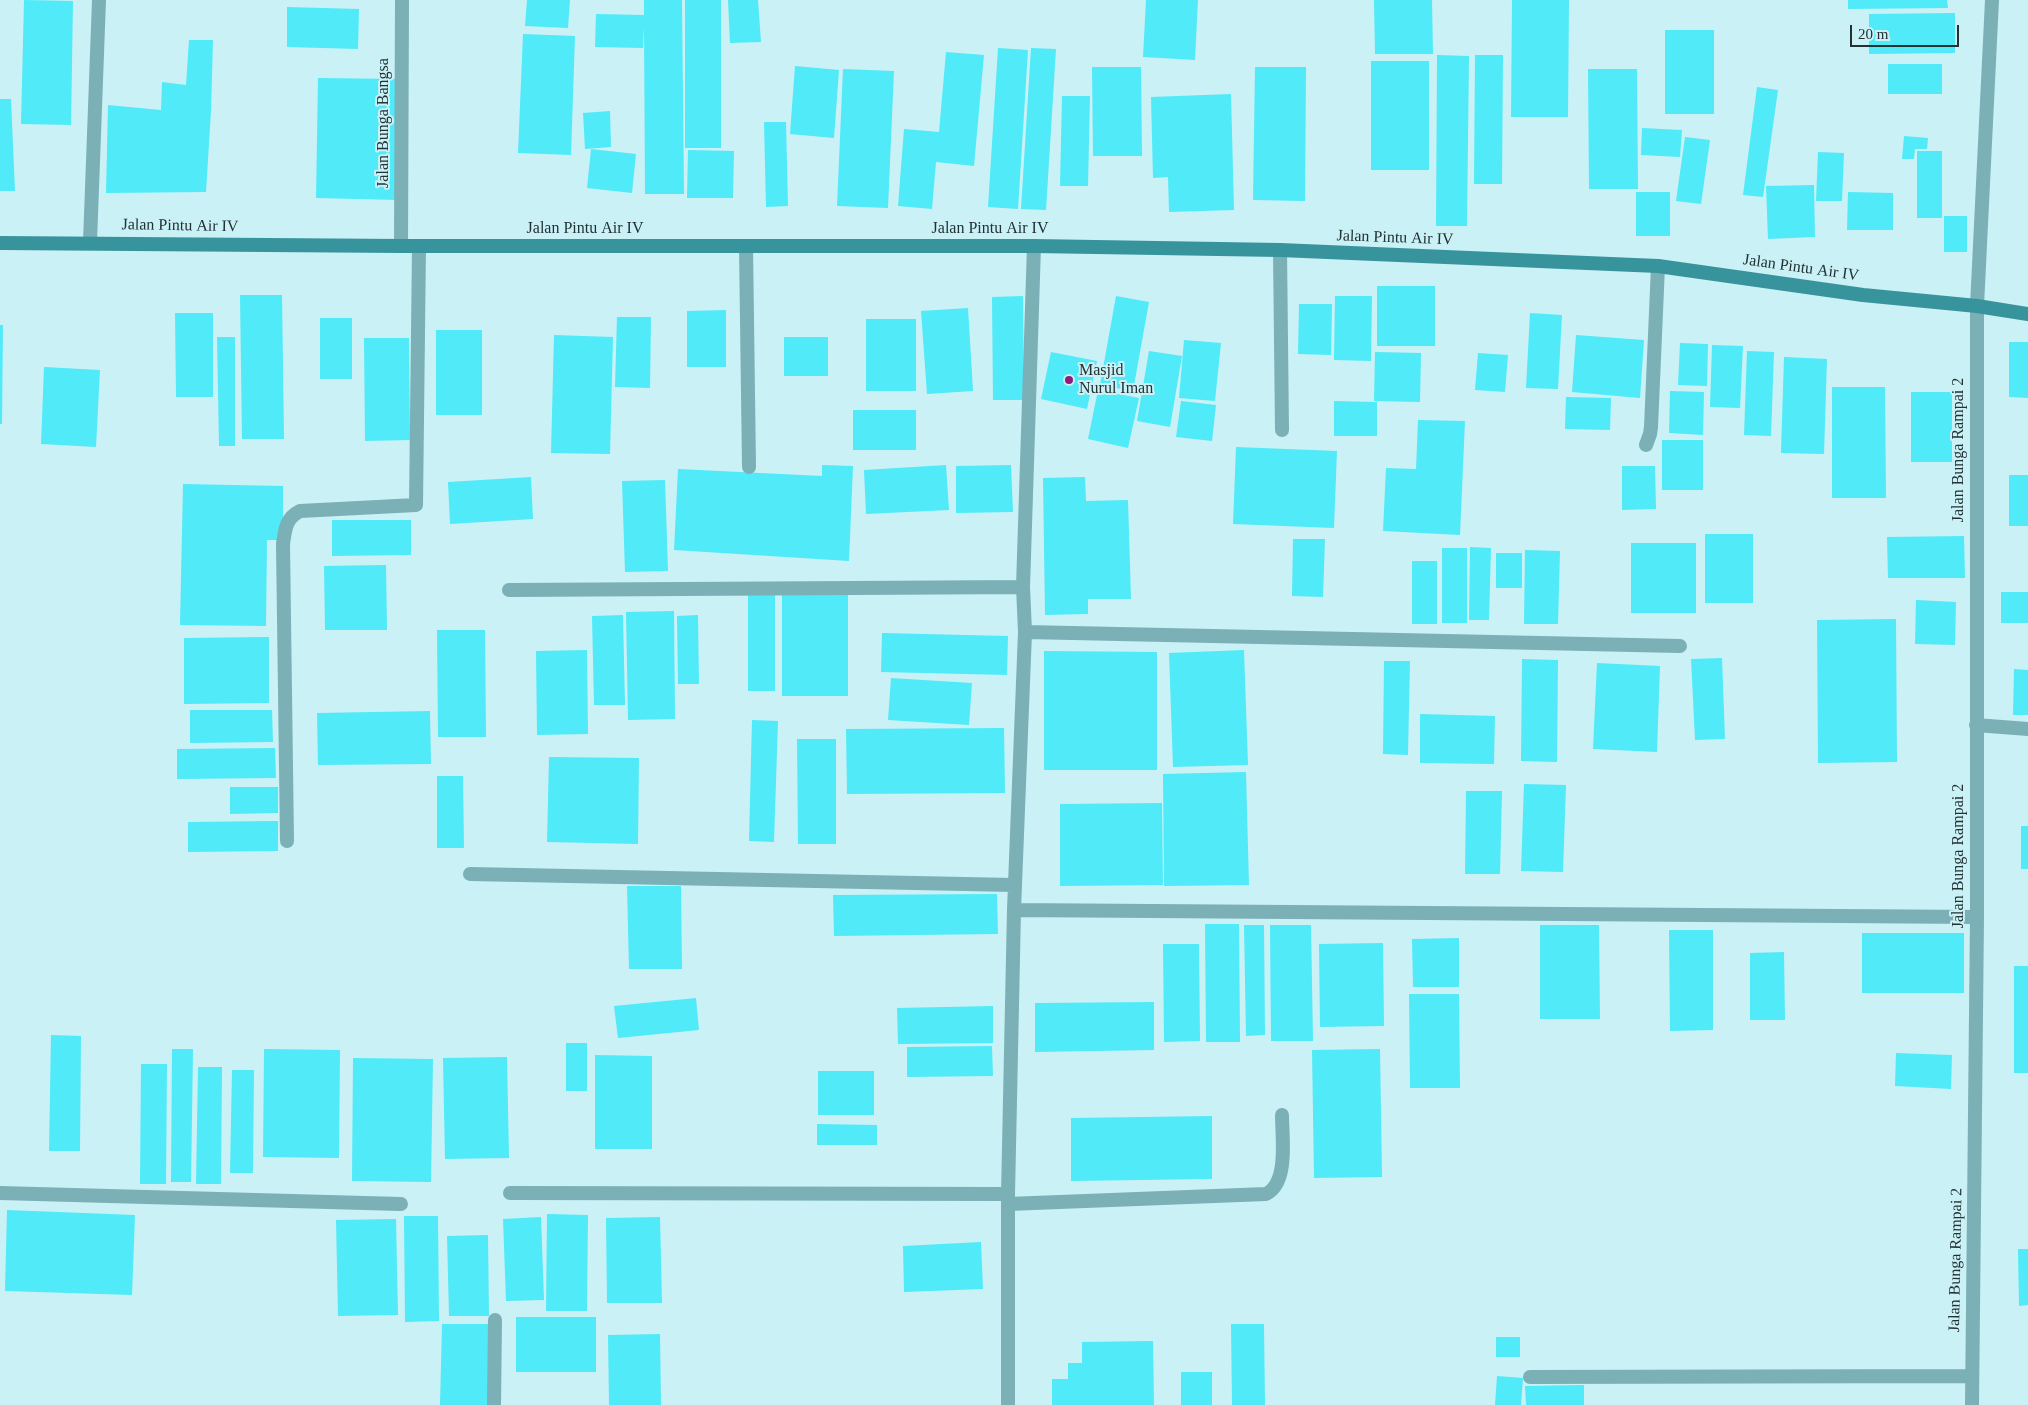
<!DOCTYPE html>
<style>
body{margin:0}
#map{position:relative;width:2028px;height:1405px;overflow:hidden;background:#caf1f6;font-family:"Times New Roman",serif}
canvas{display:block}
.scale{position:absolute;left:1850px;top:25px;width:109px;height:22px;box-sizing:border-box;border:2px solid #223133;border-top:0;padding-left:6px;font-size:15px;line-height:18px;white-space:nowrap;color:#223133;-webkit-text-stroke:4px #caf1f6;paint-order:stroke}
</style>
<div id="map">
<canvas width="2028" height="1405"></canvas>
<div class="scale">20 m</div>
</div>
<script>
const ctx = document.querySelector('canvas').getContext('2d');
ctx.lineJoin = 'round';
function fillPath(path, color) { ctx.fillStyle = color; ctx.fill(path, 'evenodd'); }
function strokePath(path, color, width, dash) { ctx.strokeStyle = color; ctx.lineWidth = width; ctx.lineCap = dash ? 'butt' : 'round'; ctx.setLineDash(dash || []); ctx.stroke(path); }
function drawText(font, color, halo, rows, align = 'center') {
  ctx.font = font + ' "Times New Roman",serif'; ctx.lineWidth = 4; ctx.setLineDash([]); ctx.textBaseline = 'middle'; ctx.strokeStyle = halo; ctx.fillStyle = color; for (const [text, x, y, turn = 0] of rows) {
    ctx.save(); ctx.translate(x, y); ctx.rotate((+turn || 0) * Math.PI / 180); ctx.textAlign = isNaN(turn) ? turn : align; if (halo) ctx.strokeText(text, 0, 0); ctx.fillText(text, 0, 0); ctx.restore();
  }
}
fillPath(new Path2D(`
 M24,0l49,1 -2,124 -50,-1z
 M527,0h43l-2,28 -43,-2z
 M644,0h38l2,194h-39l-1,-167 -1,21 -48,-1 1,-33 48,1z
 M685,0h36v148h-36z
 M728,0h30l3,42 -31,1z
 M1146,0h52l-3,60 -52,-3z
 M1374,0h58l1,54h-58z
 M1512,0h57l-1,117h-57z
 M1848,0h99l1,8 -100,1z
 M287,7l72,2 -1,40 -71,-2z
 M1955,13v40l-86,1v-40z
 M1665,30h49v84h-49z
 M523,34l52,2 -4,119 -53,-2z
 M189,40h24l-2,71 -5,81 -100,1 2,-88 53,5 1,-28 24,3z
 M998,48l30,2 -10,159 -30,-2z
 M1031,48l25,1 -10,161 -25,-1z
 M946,52l38,3 -10,111 -38,-4 -4,47 -34,-3 6,-77 35,3z
 M1437,55l32,1 -2,170h-31z
 M1475,55h28l-1,129h-28z
 M1371,61h58v109h-58z
 M1888,64h54v30h-54z
 M795,66l44,4 -5,68 -44,-4z
 M1092,67h49l1,89h-49z
 M1255,67h51l-1,134 -52,-1z
 M843,69l51,2 -6,137 -51,-2z
 M1588,69h49l1,120h-49z
 M318,78l83,1 -2,121 -83,-2z
 M1757,87l21,3 -15,107 -20,-2z
 M1231,94l3,116 -65,2 -1,-35 -15,1 -2,-81z
 M1062,96h28l-2,90h-28z
 M0,99h11l4,92h-15z
 M610,111l1,36 -26,2 -2,-36z
 M764,122h22l2,84 -22,1z
 M1642,128l40,2 -2,27 -39,-2z
 M1904,136l24,2 -1,11h-12l-1,10h-12z
 M1685,137l25,3 -9,64 -25,-3z
 M591,149l45,5 -4,39 -45,-5z
 M688,150l46,1 -1,47h-46z
 M1917,151h25v67h-25z
 M1818,152l26,1 -2,48h-26z
 M1814,185l1,52 -47,2 -2,-53z
 M1636,192h34v44h-34z
 M1848,192l45,1v37h-46z
 M1944,216h23v36h-23z
 M1377,286h58v60h-58z
 M240,295h42l2,144h-42z
 M1023,296l1,104h-31l-1,-103z
 M1116,296l33,6 -16,89 -33,-6z
 M1335,296h37l-1,65 -37,-1z
 M1299,304h33l-1,51 -33,-1z
 M968,308l5,83 -46,3 -6,-83z
 M726,310v57h-39v-56z
 M175,313h38v84h-37z
 M1530,313l32,2 -4,74 -32,-1z
 M617,317h34l-1,71 -35,-1z
 M320,318h32v61h-32z
 M866,319h50v72h-50z
 M0,325h3l-1,99h-2z
 M436,330h46v85h-46z
 M554,335l59,2 -3,117 -59,-1z
 M1576,335l68,5 -4,58 -68,-6z
 M217,337h18v109h-16z
 M784,337h44v39h-44z
 M364,338h45l1,102 -45,1z
 M1184,340l37,3 -6,58 -36,-3z
 M2009,342h19v56l-19,-1z
 M1680,343l28,1 -1,42 -29,-1z
 M1712,345l31,1 -3,62 -30,-1z
 M1149,351l33,5 -12,71 -33,-6z
 M1747,351l27,1 -3,84 -27,-1z
 M1051,352l46,9 -10,48 -46,-10z
 M1375,352l46,1 -1,49 -46,-1z
 M1478,353l30,2 -3,37 -30,-2z
 M1784,357l43,2 -3,95 -43,-1z
 M44,367l56,3 -4,77 -55,-3z
 M1832,387h53l1,111h-54z
 M1098,390l41,8 -11,50 -40,-9z
 M1670,391l34,1 -1,43 -34,-2z
 M1911,392h41v70h-41z
 M1566,397l45,1 -1,32 -45,-1z
 M1181,401l35,4 -4,36 -36,-4z
 M1334,401l43,1v34h-43z
 M853,410h63v40h-63z
 M1418,420l47,1 -5,114 -77,-4 3,-63 30,1z
 M1662,440h41v50h-41z
 M1236,447l101,4 -3,77 -101,-4z
 M822,465l31,1 -4,95 -175,-11 4,-81 144,7z
 M946,465l3,45 -83,4 -2,-44z
 M1011,465l2,47 -57,1v-47z
 M1622,466h33l1,43 -34,1z
 M2009,475h19v51h-19z
 M531,477l2,42 -83,5 -2,-42z
 M1085,477l1,24 42,-1 3,99h-43v15l-43,1 -2,-137z
 M665,480l3,91 -43,1 -3,-91z
 M183,484l100,2v54h-16l-1,86 -86,-1z
 M332,520h79v35l-79,1z
 M1705,534h48v69h-48z
 M1964,536l1,42h-77l-1,-41z
 M1293,539h32l-2,58 -31,-1z
 M1631,543h65v70h-65z
 M1470,547l21,1 -2,72h-20z
 M1442,548h25v75h-25z
 M1525,550l35,1 -2,73h-34z
 M1496,553h26v35h-26z
 M1412,561h25v63h-25z
 M386,565l1,65h-62l-1,-64z
 M2001,592h27v31h-27z
 M748,593h27v98h-27z
 M782,593h66v103h-66z
 M1916,600l40,2 -1,43 -40,-1z
 M674,611l1,108 -47,1 -2,-108z
 M623,615l2,90h-31l-2,-89z
 M698,615l1,69h-21l-1,-68z
 M1896,619l1,143 -79,1 -1,-143z
 M437,630h48l1,107h-48z
 M882,633l126,3 -1,39 -126,-3z
 M269,637v66l-85,1v-66z
 M587,650l1,84 -51,1 -1,-84z
 M1244,650l4,115 -75,2 -4,-114z
 M1044,651l113,1v118h-113z
 M1722,658l3,81 -30,1 -4,-81z
 M1522,659l36,1 -1,102 -36,-1z
 M1384,661h26l-2,94 -25,-1z
 M1597,663l63,3 -3,86 -64,-3z
 M2014,669l14,1v45h-15z
 M891,678l81,5 -3,42 -81,-5z
 M190,710h82l1,32 -83,1z
 M430,711l1,53 -113,1 -1,-52z
 M1420,714l75,2 -1,48 -74,-1z
 M752,720l26,1 -4,121 -25,-1z
 M1004,728l1,65 -158,1 -1,-65z
 M797,739h39v105h-38z
 M275,748l1,30 -99,1v-30z
 M549,757l90,1 -1,86 -91,-2z
 M1246,772l3,113 -85,1 -1,-112z
 M437,776h26l1,72h-27z
 M1524,784l42,1 -3,87 -42,-1z
 M230,787h48v26l-48,1z
 M1466,791h36l-2,83h-35z
 M1162,803l1,82 -103,1v-82z
 M278,821v30l-90,1v-30z
 M2021,826h7v43h-7z
 M627,886h54l1,83h-53z
 M997,894l1,40 -164,2 -1,-41z
 M1205,924h34l1,118h-34z
 M1244,925h20l1,110 -19,1z
 M1270,925h41l2,116h-42z
 M1540,925h59l1,94h-60z
 M1669,930h44v100l-43,1z
 M1862,933h102v60h-102z
 M1459,938v49h-46l-1,-48z
 M1383,943l1,83 -64,1 -1,-83z
 M1163,944h36l1,97 -36,1z
 M1784,952l1,68h-35v-67z
 M2014,966h14v107h-14z
 M1409,994h50l1,94h-50z
 M696,998l3,32 -81,8 -4,-32z
 M1154,1002v48l-119,2v-49z
 M993,1006v37l-95,1 -1,-36z
 M51,1035l30,1 -1,115h-31z
 M566,1043h21v48h-21z
 M992,1046l1,30 -86,1v-30z
 M172,1049h21l-2,133h-20z
 M264,1049l76,1 -1,108 -76,-1z
 M1380,1049l2,128 -68,1 -2,-128z
 M1896,1053l56,2 -1,34 -56,-3z
 M595,1055l57,1v93h-57z
 M507,1057l2,101 -64,1 -2,-101z
 M353,1058l80,1 -2,123 -79,-1z
 M141,1064h26l-1,120h-26z
 M198,1067h24l-1,117h-25z
 M232,1070h22l-1,103h-23z
 M818,1071h56v44h-56z
 M1212,1116v63l-141,2v-63z
 M817,1124l60,1v20h-60z
 M7,1210l128,5 -3,80 -127,-4z
 M547,1214l41,1 -1,96h-41z
 M404,1216h34l1,105 -34,1z
 M541,1217l3,83 -38,1 -3,-82z
 M660,1217l2,86h-55l-1,-85z
 M396,1219l2,96 -60,1 -2,-96z
 M488,1235l1,81h-40l-2,-80z
 M981,1242l2,47 -79,3 -1,-46z
 M2018,1249h10v56l-9,1z
 M516,1317h80v55h-80z
 M442,1324h47l-1,81h-48z
 M1231,1324h33l1,81h-33z
 M660,1334l1,71h-52l-1,-70z
 M1496,1337h24v20h-24z
 M1153,1341l1,64h-102v-26h16v-16h14v-21z
 M1181,1372h31v33h-31z
 M1497,1376l26,2 -2,27h-26z
 M1584,1385v20h-58l-1,-19z`), '#50eaf8');
strokePath(new Path2D(`
 M746,246l3,221
 M1280,250l2,180
 M1008,1204l258,-10c23,-11 16,-57 16,-79
 M494,1405l1,-85`), '#7ab0b6', 14);
strokePath(new Path2D(`
 M90,242l9,-242
 M401,246l1,-246
 M1646,445l4,-11 1,-7 7,-161
 M509,590l514,-3
 M1025,632l655,14
 M1976,725l52,4
 M287,841l-4,-297c2,-15 3,-26 17,-33l116,-6 3,-259
 M470,874l544,11
 M1014,910l963,7
 M0,1193l401,11
 M510,1193l498,1
 M1530,1377l442,-1
 M1008,1405v-211l6,-284 11,-278 -2,-45 11,-341
 M1972,1405l5,-488v-611l15,-306`), '#7ab0b6', 14);
strokePath(new Path2D(`
 M0,243l401,3h633l246,4 378,16 205,29 114,11 51,8`), '#37939c', 14);
for (const [x, y, r, color] of [
 [1069,380,5,"#8f1b7b"]
]) { const dot = new Path2D(); dot.arc(x, y, r, 0, 2 * Math.PI); ctx.fillStyle = color; ctx.fill(dot); strokePath(dot, '#caf1f6', 2); }
drawText('16px', '#223133', '#caf1f6', [
 ["Jalan Bunga Bangsa",384,123,-90],
 ["Jalan Pintu Air IV",180,226,1],
 ["Jalan Pintu Air IV",585,229],
 ["Jalan Pintu Air IV",990,229],
 ["Jalan Pintu Air IV",1395,238,2],
 ["Jalan Pintu Air IV",1801,268,8],
 ["Jalan Bunga Rampai 2",1959,450,-90],
 ["Jalan Bunga Rampai 2",1959,856,-90],
 ["Jalan Bunga Rampai 2",1956,1260,-89]
]);
drawText('16px', '#223133', '#caf1f6', [
 ["Masjid",1079,371],
 ["Nurul Iman",1079,389]
], 'left');
</script>
